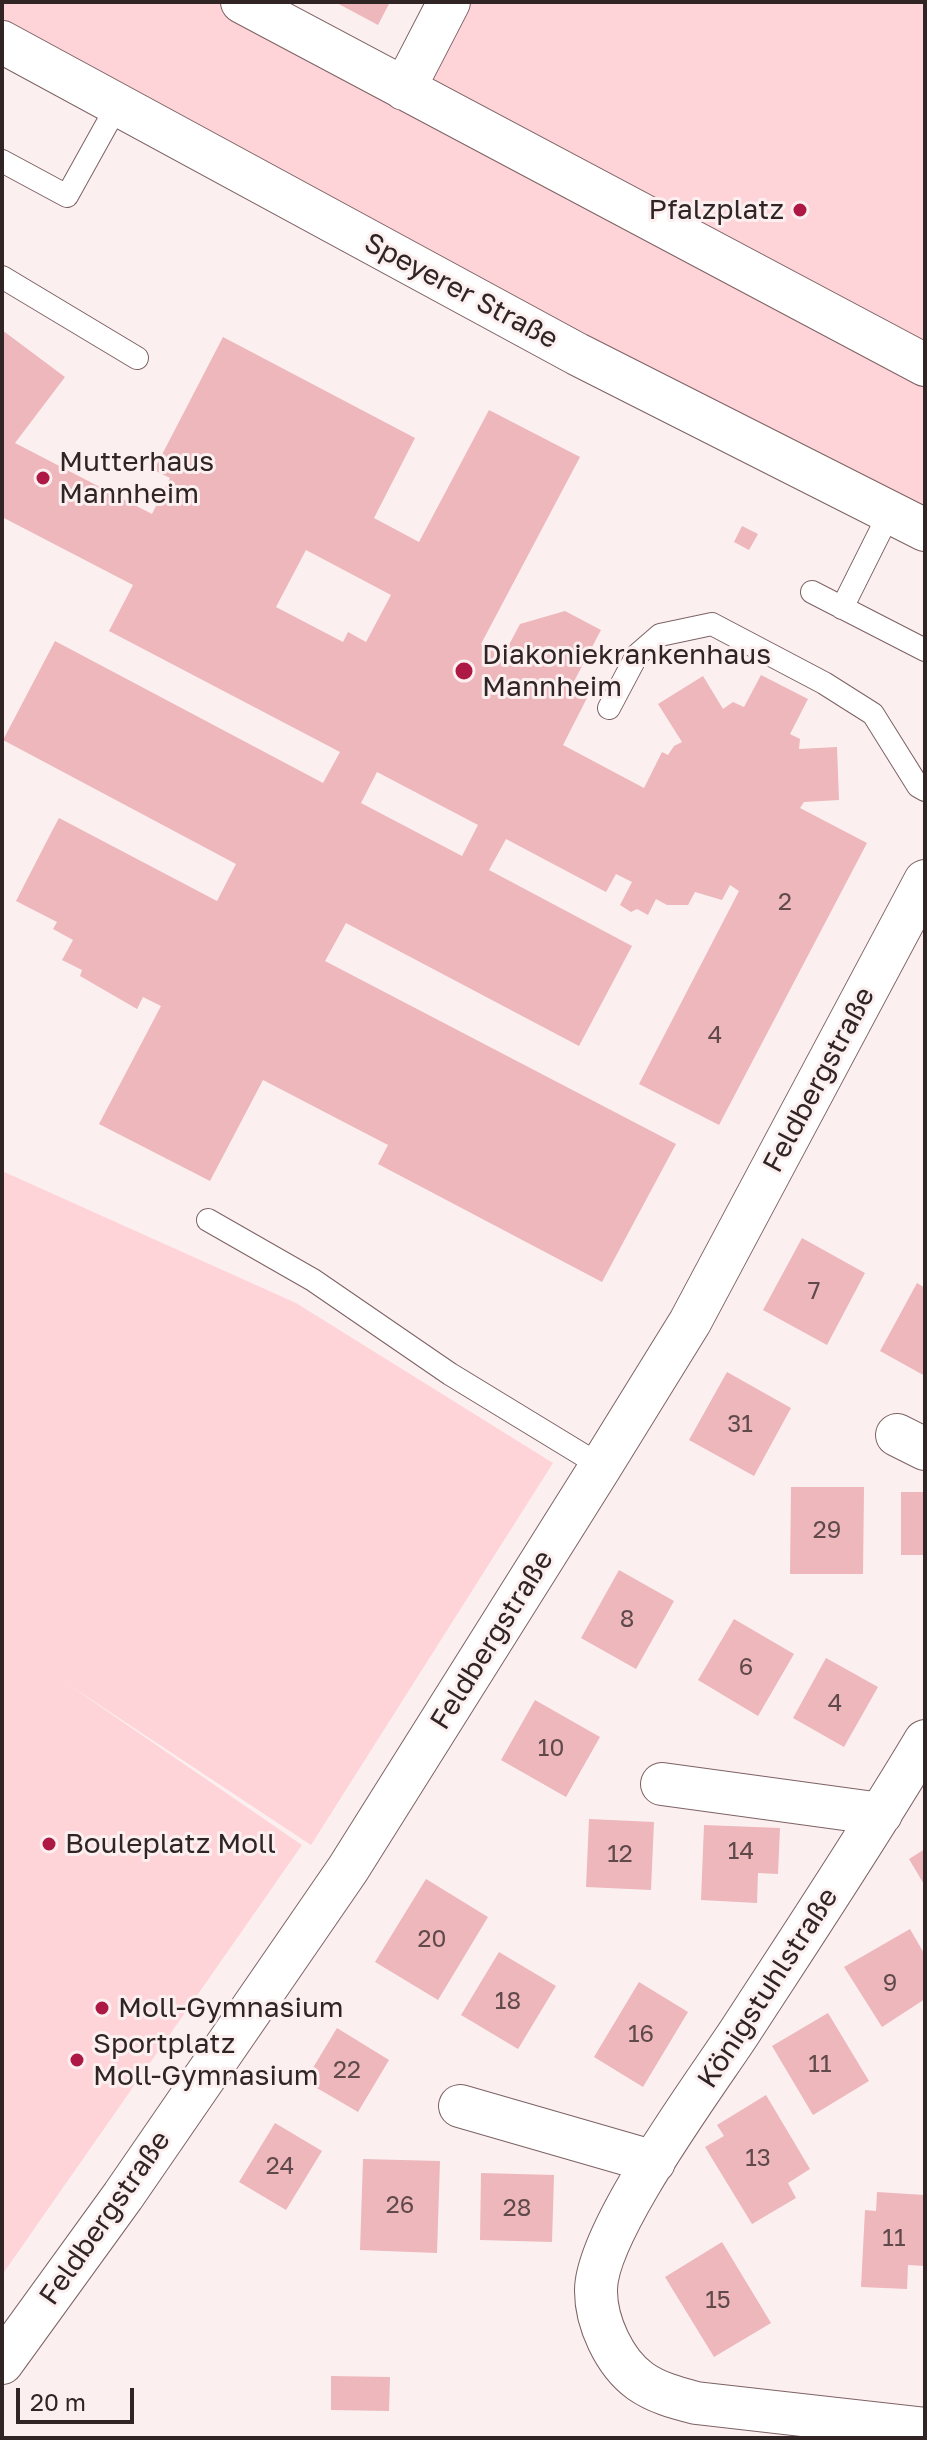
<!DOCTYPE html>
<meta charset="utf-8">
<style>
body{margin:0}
#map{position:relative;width:927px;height:2440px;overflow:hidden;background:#fceff0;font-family:"Golos Text",sans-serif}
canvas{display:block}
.frame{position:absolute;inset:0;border:4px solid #302425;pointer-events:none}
.scale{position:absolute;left:16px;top:2388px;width:118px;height:36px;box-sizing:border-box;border:4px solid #302425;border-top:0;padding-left:10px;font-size:24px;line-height:28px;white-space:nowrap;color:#302425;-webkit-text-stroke:6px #fceff0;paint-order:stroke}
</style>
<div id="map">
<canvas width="927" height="2440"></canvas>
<div class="frame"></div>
<div class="scale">20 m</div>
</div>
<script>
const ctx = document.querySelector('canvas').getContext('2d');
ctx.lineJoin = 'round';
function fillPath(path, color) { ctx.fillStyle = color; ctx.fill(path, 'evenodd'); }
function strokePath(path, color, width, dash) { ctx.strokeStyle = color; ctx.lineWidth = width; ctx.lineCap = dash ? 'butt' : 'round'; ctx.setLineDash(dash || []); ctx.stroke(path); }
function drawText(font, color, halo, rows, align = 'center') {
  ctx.font = font + ' "Golos Text",sans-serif'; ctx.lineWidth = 6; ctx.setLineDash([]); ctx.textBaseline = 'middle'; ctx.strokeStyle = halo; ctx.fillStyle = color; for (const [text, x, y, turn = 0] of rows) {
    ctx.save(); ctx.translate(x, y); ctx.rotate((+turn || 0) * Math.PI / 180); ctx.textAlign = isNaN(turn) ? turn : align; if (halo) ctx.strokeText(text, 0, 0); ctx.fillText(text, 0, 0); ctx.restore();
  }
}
fillPath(new Path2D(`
 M2,2h240l161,87 46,-87h476v523l-923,-483z
 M2,1171l294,132 257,160 -242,382 -248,-164 239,164 -300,430z`), '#fed4d8');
fillPath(new Path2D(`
 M335,2h55l-12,23z
 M2,330l63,47 -50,66 137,71 18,-36 -16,-8 69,-133 192,101 -41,80 45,24 70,-132 91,47 -99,187 22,12 17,-32 45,-13 36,19 -31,59 17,9 -24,47 81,43 18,-36 6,3 6,-9 8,-4 -24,-38 45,-28 20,33 10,-7 11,5 17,-32 47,24 -18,35 10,5 -1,10 38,-2 2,53 -35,2 -4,6 67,35 -148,282 -80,-41 100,-193 -9,-6 -8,15 -27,-8 -7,13h-21l-11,-6 -8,16 -11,-6 -6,3 -11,-7 12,-23 -16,-8 -10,18 -100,-53 -17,31 143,76 -53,100 -233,-123 -21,38 351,183 -74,138 -224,-118 10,-19 -125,-65 -53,101 -111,-57 62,-118 -18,-9 -6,12 -57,-33 2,-6 -20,-10 11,-20 -20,-11 4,-7 -41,-21 36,-70 7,-13 158,83 19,-37 -233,-124 52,-99 268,142 17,-31 -231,-121 24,-46 -131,-68zM306,550l85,45 -25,47 -18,-10 -5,10 -67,-35zM377,772l101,53 -16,31 -101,-53z
 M742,526l16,8 -9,16 -15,-8z
 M802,1238l63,35 -38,72 -64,-35z
 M917,1283l8,5v88l-45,-25z
 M727,1372l64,36 -37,68 -65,-36z
 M791,1487h73l-1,87h-73z
 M901,1492h24v63h-24z
 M619,1570l55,31 -38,68 -55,-31z
 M734,1619l60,35 -36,62 -60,-36z
 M826,1658l52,29 -34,60 -51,-29z
 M535,1700l65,37 -34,60 -65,-37z
 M589,1819l65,3 -3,68 -65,-3z
 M704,1825l76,3 -2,46 -20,-1 -1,30 -56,-3z
 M925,1849v37l-16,-27z
 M426,1879l62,38 -50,83 -63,-38z
 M910,1929l15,26v44l-43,28 -38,-60z
 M499,1952l57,34 -38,63 -57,-34z
 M639,1982l49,30 -45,75 -49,-30z
 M828,2013l41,68 -56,34 -41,-69z
 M337,2028l52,32 -31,52 -53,-31z
 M766,2095l44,74 -22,14 8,15 -44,26 -47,-77 19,-11 -7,-11z
 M275,2123l47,28 -36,59 -47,-28z
 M363,2159l77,2 -3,92 -77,-3z
 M481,2173l73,2 -2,67 -72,-2z
 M877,2192l48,3v71l-17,-1 -1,24 -46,-2 4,-77 11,1z
 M722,2242l49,81 -57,34 -49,-80z
 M331,2376l59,1 -1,34 -58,-1z`), '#edb7bc');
const lane = new Path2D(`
 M2,161l65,35 50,-90
 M2,277l135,81
 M812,592l113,58
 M842,608l48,-96
 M609,708l28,-53 23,-20 52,-11 112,59 49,31 45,72 7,4
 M208,1220l105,60 137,94 151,92`);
const street = new Path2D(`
 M242,2l683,363
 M2,42l575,312 348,176
 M404,89l45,-87
 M897,1435l28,14
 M925,1741c-59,99 -123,195 -186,292 -35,53 -144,200 -143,258 0,31 18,71 44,90 17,12 37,17 56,22l229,26
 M662,1784l219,30
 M460,2106l194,56
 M2,2363l121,-167 225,-327 253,-403 89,-144 235,-441`);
strokePath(lane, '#7d6264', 24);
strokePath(street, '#7d6264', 44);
strokePath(lane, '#fff', 22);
strokePath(street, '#fff', 42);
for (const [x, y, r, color] of [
 [800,210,8,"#ad1944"],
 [43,478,8,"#ad1944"],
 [464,671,10,"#ad1944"],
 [49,1844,8,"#ad1944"],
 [102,2008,8,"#ad1944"],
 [77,2060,8,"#ad1944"]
]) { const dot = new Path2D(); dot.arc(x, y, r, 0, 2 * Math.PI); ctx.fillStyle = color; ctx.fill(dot); strokePath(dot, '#fceff0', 3); }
drawText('24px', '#5f494b', null, [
 ["2",785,902],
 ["4",715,1035],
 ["7",814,1291],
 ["31",740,1424],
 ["29",827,1530],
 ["8",627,1619],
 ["6",746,1667],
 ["4",835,1703],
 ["10",551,1748],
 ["14",741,1851],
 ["12",620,1854],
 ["20",432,1939],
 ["9",890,1983],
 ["18",508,2001],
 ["16",641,2034],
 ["11",820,2064],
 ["22",347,2070],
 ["13",758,2158],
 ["24",280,2166],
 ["26",400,2205],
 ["28",517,2208],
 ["11",894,2238],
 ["15",718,2300]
]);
drawText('28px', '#302425', '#fceff0', [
 ["Pfalzplatz",784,210,"right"],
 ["Mutterhaus",59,462],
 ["Mannheim",59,494],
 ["Diakoniekrankenhaus",482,655],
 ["Mannheim",482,687],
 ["Bouleplatz Moll",65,1844],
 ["Moll-Gymnasium",118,2008],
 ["Sportplatz",93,2044],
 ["Moll-Gymnasium",93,2076]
], 'left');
drawText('28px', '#302425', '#fceff0', [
 ["Speyerer Straße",461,291,28],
 ["Feldbergstraße",819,1080,-62],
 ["Feldbergstraße",492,1640,-58],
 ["Königstuhlstraße",768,1988,-57],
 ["Feldbergstraße",105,2218,-55]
]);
</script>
